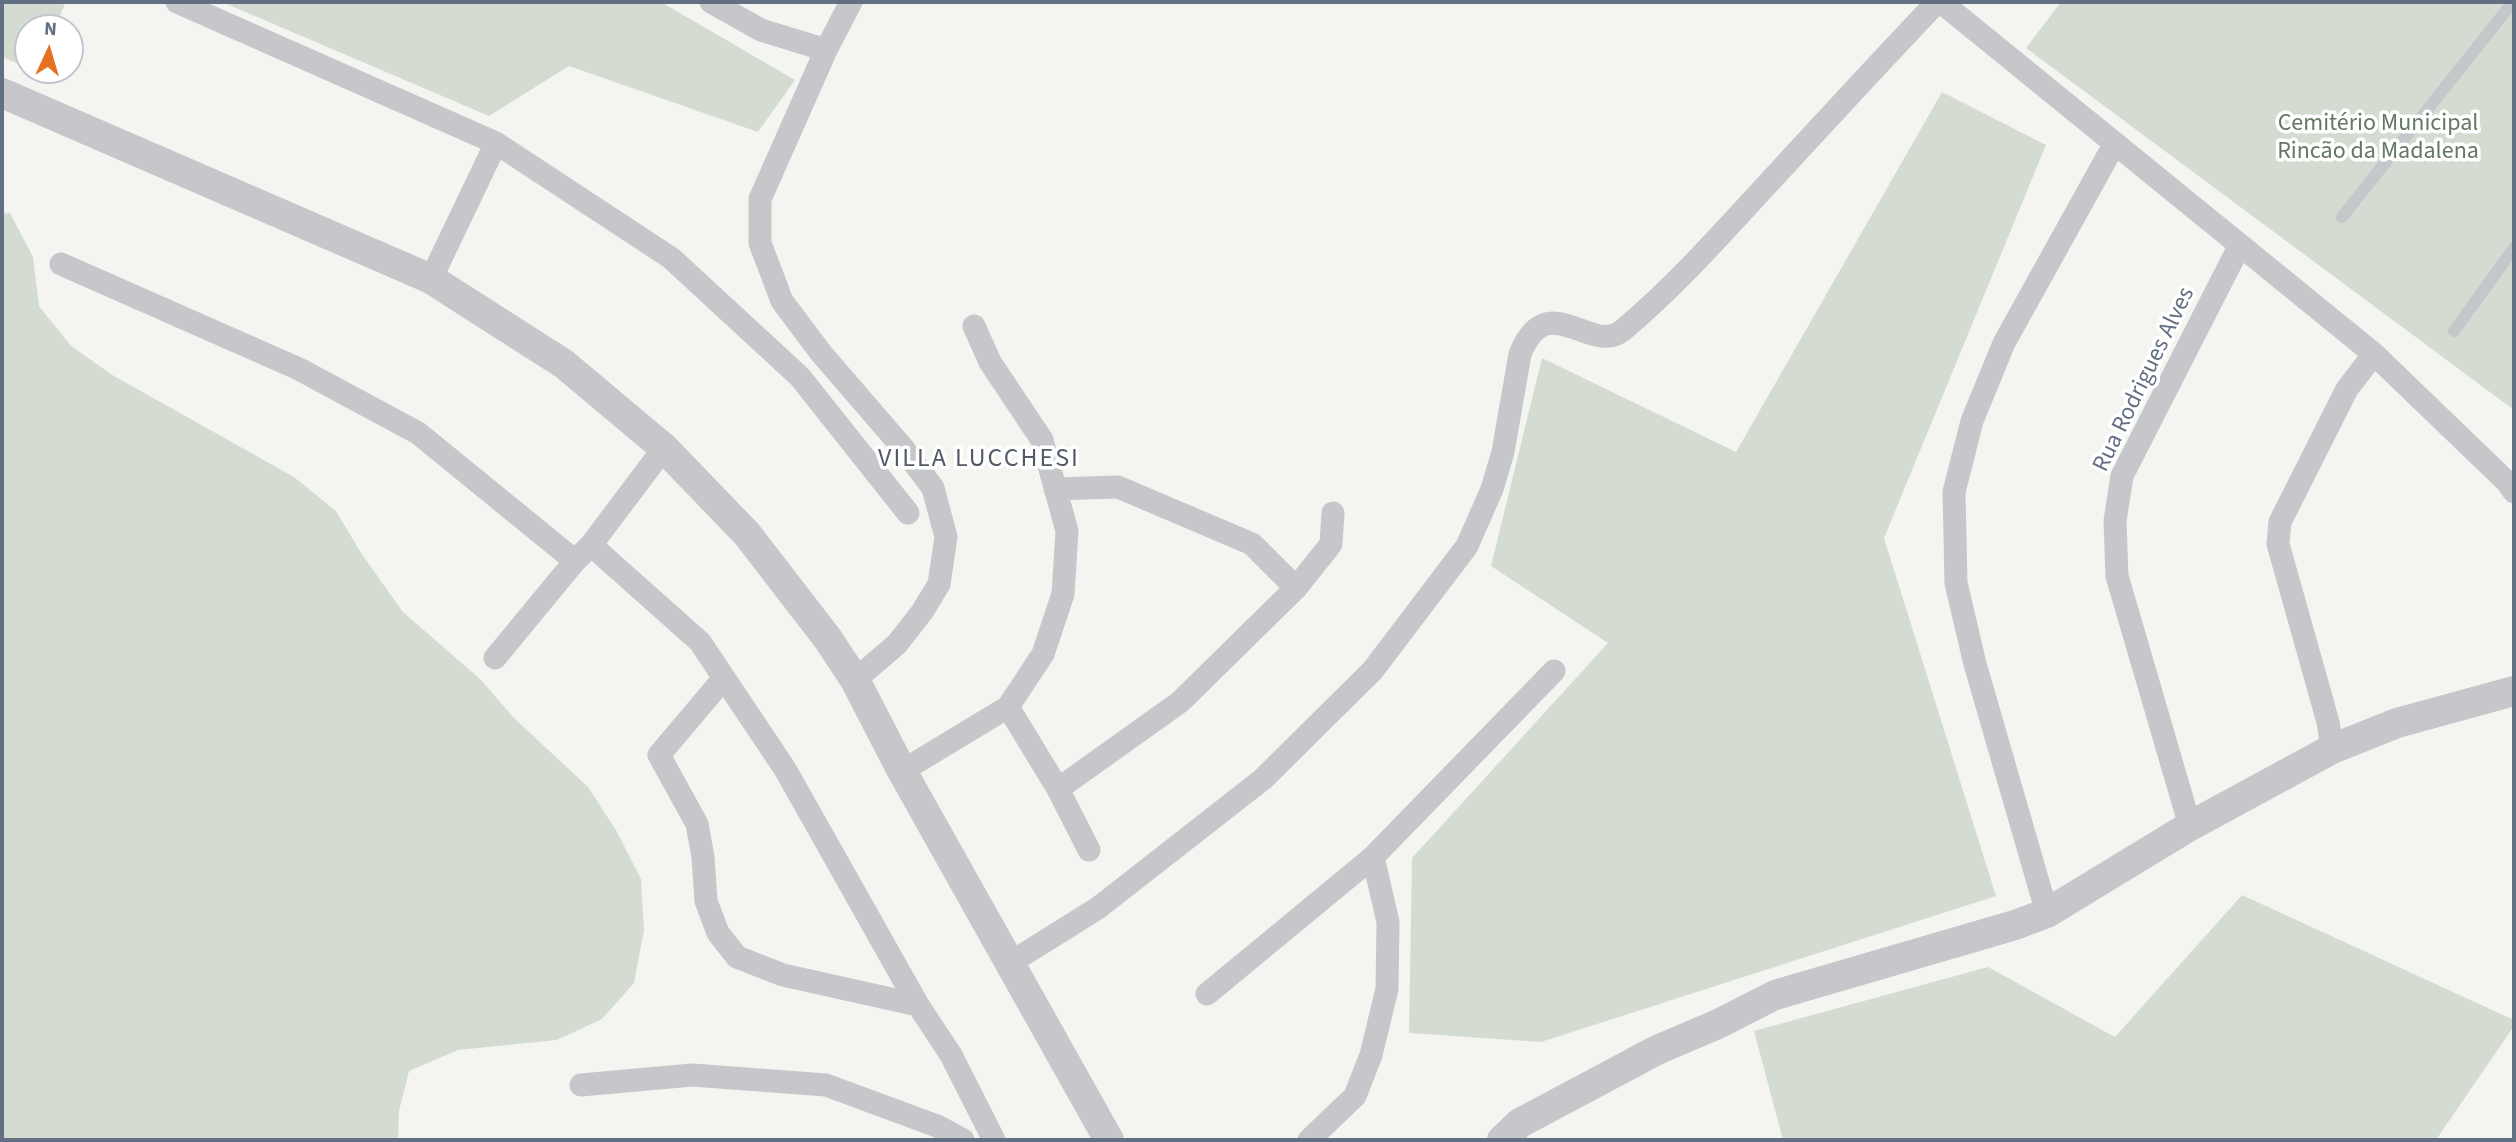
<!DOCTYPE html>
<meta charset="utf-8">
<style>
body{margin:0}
#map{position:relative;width:2516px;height:1142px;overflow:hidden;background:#f4f5f1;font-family:"Source Sans 3",sans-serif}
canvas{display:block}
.frame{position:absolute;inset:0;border:4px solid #636f82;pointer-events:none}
.north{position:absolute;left:14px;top:14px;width:70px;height:70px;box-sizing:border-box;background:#fff;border:2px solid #c1c5cd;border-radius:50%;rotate:4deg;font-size:19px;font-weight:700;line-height:28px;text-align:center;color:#636f82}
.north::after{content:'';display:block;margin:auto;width:24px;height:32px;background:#e47222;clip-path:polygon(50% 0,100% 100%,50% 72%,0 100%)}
</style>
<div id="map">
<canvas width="2516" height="1142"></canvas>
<div class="frame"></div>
<div class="north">N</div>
</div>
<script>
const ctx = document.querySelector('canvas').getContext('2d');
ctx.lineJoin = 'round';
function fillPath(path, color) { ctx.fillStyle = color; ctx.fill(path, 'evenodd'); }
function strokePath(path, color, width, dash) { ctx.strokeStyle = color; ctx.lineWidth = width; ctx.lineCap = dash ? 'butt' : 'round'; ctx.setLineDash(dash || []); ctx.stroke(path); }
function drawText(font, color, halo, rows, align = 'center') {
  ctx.font = font + ' "Source Sans 3",sans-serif'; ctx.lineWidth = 7; ctx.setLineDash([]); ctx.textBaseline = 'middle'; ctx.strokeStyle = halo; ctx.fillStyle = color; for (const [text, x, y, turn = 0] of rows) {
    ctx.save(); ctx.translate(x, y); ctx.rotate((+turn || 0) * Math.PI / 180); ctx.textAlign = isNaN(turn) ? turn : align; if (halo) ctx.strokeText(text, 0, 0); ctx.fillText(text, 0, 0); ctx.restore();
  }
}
fillPath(new Path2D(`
 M2,2h64l-12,26h-26v40l-26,-11z
 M222,2h439l134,78 -37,52 -189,-66 -80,50z
 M2061,2h453v408l-488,-362z
 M1942,92l104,53 -162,393 112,358 -455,146 -132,-9 3,-175 196,-215 -117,-77 51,-208 194,94z
 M10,213l23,44 6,49 32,40 43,30 180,101 42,34 25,42 42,59 78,68 33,38 74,69 28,43 25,49 3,51 -10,53 -32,36 -45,21 -99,10 -49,21 -10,40 -1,29h-396v-926z
 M2242,895l272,125v6l-78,114h-653l-29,-109 234,-64 127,70z`), '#d4dcd2');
strokePath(new Path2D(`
 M2342,217l171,-215
 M2454,331l60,-83`), '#c5c7cb', 12);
strokePath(new Path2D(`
 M177,2l319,141 175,115 129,119 108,136
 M711,2l50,28 65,20
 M851,2l-25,48 -66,149v44l22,58 39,52 82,95 30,40 13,49 -7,47 -17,28 -25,32 -42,36
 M1941,2l433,352 133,128 7,10
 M61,264l238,105 119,64 157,128
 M431,279l65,-136
 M1055,489l63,-2 134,57 44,44
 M591,545l109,97 85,127 133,236 33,50 43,85
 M495,658l80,-97 16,-16 73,-97
 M724,678l-65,77 38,69 6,33 3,44 12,32 19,24 46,18 135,30
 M1008,707l50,82 31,61
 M2332,749l-4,-27 -50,-178 2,-22 67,-133 27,-35
 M902,771l106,-64 35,-53 20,-60 4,-63 -25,-91 -52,-78 -16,-36
 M1058,789l122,-87 116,-114 35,-44 2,-31
 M2190,826l-73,-250 -2,-55 7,-45 118,-231
 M2047,913l-72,-249 -19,-81 -2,-91 18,-71 32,-78 111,-200
 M1010,963l88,-55 165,-129 110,-109 94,-124 25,-57 11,-37 17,-98c28,-69 71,3 103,-24 51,-43 95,-92 139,-140 58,-63 116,-126 175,-188
 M1207,994l166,-137 181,-186
 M581,1085l111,-10 134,10 111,41 26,14
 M1309,1140l46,-44 16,-41 16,-66 1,-67 -15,-65`), '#c5c7cb', 23);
strokePath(new Path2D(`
 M2,93l429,186 133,85 100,84 83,86 81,105 27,41 47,91 207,369
 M1502,1140l18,-17 137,-73 61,-26 57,-29 240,-70 32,-12 143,-87 142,-77 65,-26 117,-32`), '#c5c7cb', 30);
drawText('24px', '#637962', '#fff', [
 ["Cemitério Municipal",2378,125],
 ["Rincão da Madalena",2378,153]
]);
drawText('24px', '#636f82', '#fff', [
 ["Rua Rodrigues Alves",2145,380,-64]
]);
ctx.letterSpacing = '2px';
drawText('26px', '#515a67', '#fff', [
 ["VILLA LUCCHESI",979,460]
]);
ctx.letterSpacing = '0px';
</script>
